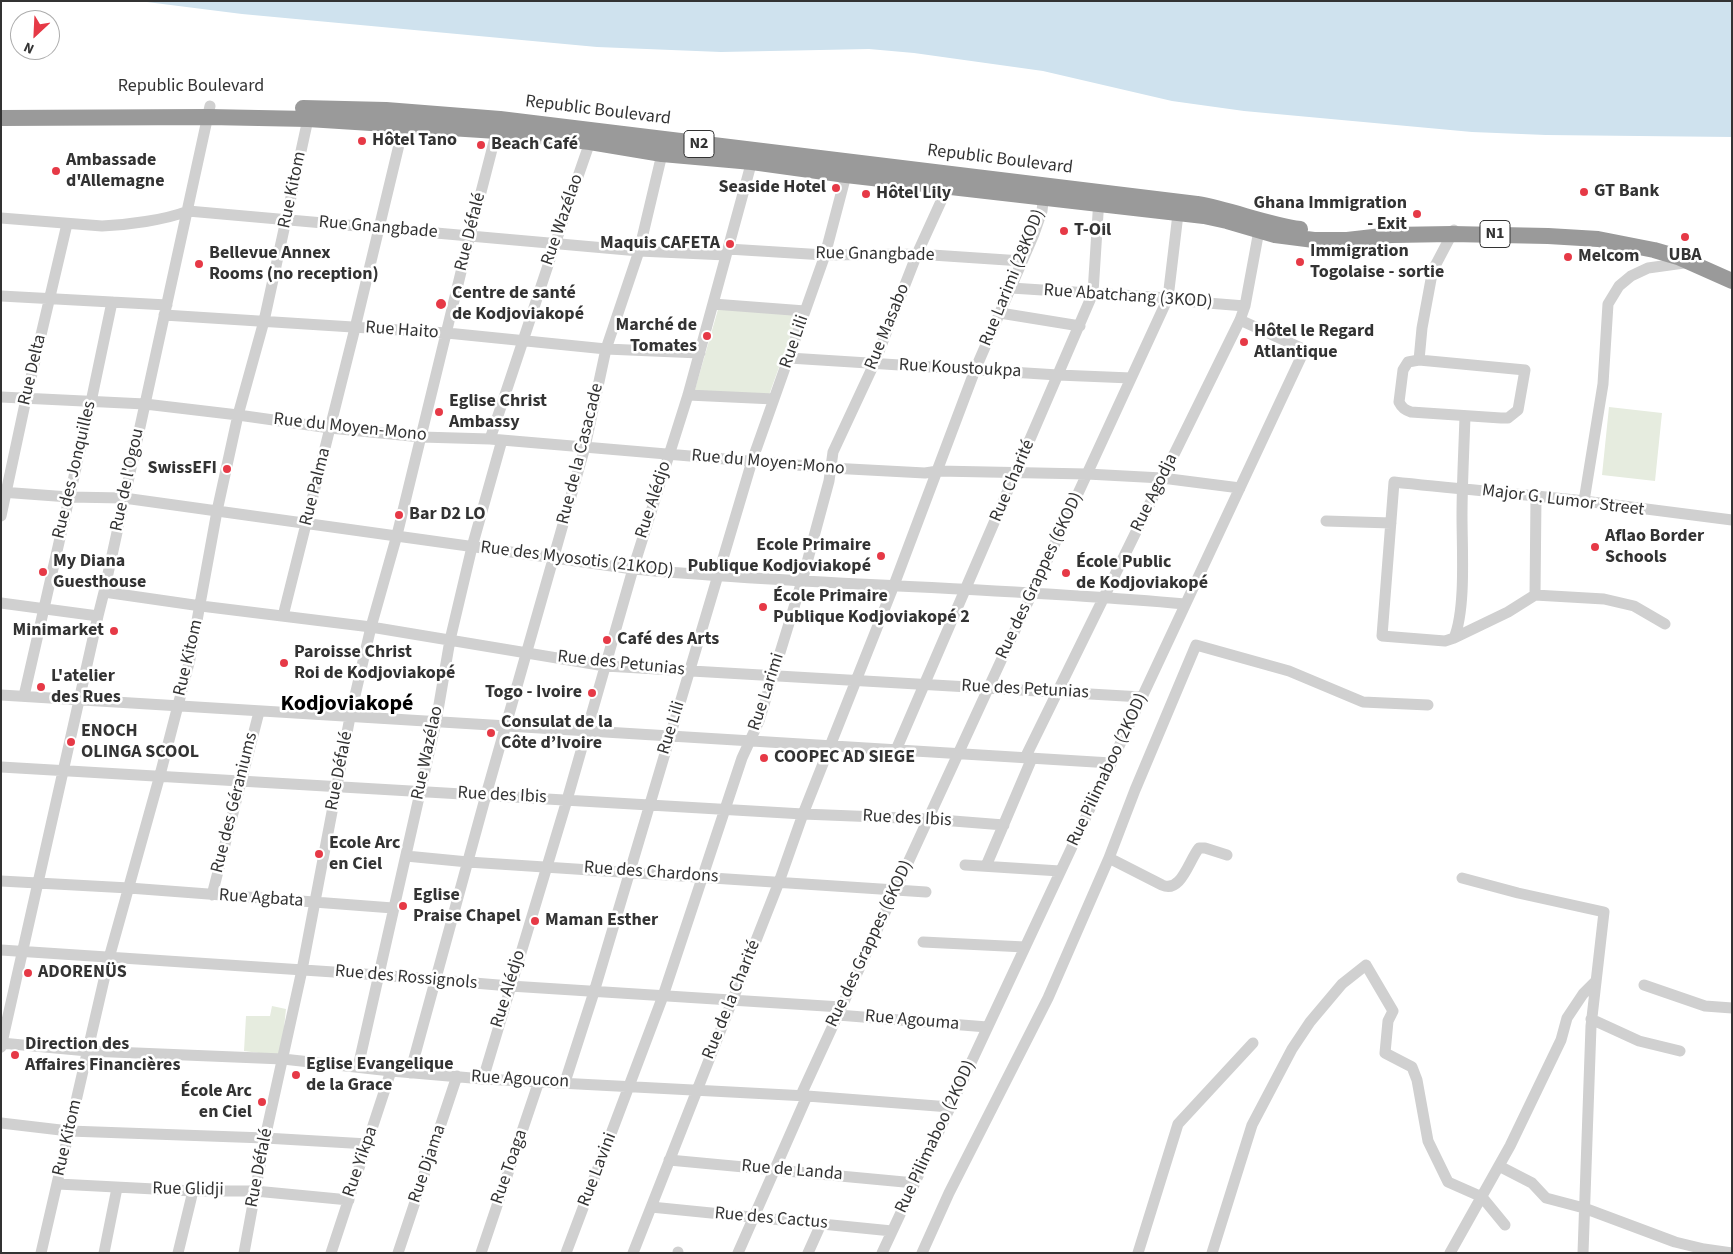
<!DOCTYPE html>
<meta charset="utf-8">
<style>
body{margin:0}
#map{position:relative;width:1733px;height:1254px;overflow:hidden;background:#fff;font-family:"Source Sans 3",sans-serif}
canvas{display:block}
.frame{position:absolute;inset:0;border:2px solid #333;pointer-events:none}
.north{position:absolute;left:10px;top:10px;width:50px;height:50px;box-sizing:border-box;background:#fff;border:1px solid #adadad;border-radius:50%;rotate:205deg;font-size:14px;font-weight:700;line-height:20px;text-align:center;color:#333}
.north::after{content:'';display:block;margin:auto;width:18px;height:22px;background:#e63946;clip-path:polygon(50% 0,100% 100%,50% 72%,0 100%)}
</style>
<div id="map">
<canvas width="1733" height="1254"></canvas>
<div class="frame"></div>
<div class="north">N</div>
</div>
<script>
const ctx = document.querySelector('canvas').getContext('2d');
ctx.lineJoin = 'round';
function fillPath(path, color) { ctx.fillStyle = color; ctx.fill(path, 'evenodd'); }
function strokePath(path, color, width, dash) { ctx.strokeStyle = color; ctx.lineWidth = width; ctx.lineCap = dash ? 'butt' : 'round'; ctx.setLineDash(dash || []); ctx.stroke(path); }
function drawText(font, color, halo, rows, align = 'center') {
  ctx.font = font + ' "Source Sans 3",sans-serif'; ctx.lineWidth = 5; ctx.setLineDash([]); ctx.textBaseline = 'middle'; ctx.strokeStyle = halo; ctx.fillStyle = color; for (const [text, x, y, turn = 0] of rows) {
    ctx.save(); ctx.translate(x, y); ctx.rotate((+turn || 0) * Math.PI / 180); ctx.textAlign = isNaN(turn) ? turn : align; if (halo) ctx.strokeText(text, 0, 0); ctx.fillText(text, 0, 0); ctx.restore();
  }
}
fillPath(new Path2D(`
 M719,306l80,6 -30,83 -75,-2z
 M1609,407l53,6 -7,68 -53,-6z
 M272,1006l14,3 -5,47 -37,-5 2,-35h24z`), '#e6ecdf');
fillPath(new Path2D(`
 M139,1h1593v136l-186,-2 -74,-3 -228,-21 -72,-10 -129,-30 -129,-18 -45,-4 -148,3 -124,-5 -355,-33z`), '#cfe2ee');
strokePath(new Path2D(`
 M1,218l101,8c25,-1 63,-6 86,-15l451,40 87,4
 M728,249l97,6 92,-1 105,7
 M1011,288l157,10 27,4 50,4
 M1,296l166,9
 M713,304l92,7
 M1000,313l80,13
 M164,315l283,18 159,16 94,4
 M789,358l269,17 73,3
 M1419,360l-11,2 -5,8 -4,32c3,6 6,8 12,10l90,6h7l10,-8 7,-40 -106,-10 3,-32 10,-54 3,-8 19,-36
 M688,395l86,4
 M1,397l144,7 93,11 92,13 91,9 69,2 341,29 94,5 13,-2 149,3 75,4 78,10
 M1465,416c-1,33 -3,67 -3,100 0,33 4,93 -8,122l-9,3 -63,-5 12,-154c64,7 127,12 190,19 49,6 99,13 148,19
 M490,439c34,-99 65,-198 100,-297
 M1,492l68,5 55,1 509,71c184,17 368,18 552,35
 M1584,501l19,-117 5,-80 11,-18 12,-10 17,-8 36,-5 4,-2 6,-7
 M1,516l25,-117 41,-175
 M1326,521l65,2
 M104,592l97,14 170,21 234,39 537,31
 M1535,595l1,-98
 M1,603l97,13
 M283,616l72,-288 49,-204
 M1454,638l54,-26 27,-17 69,4 30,7 31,18
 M1,695l1110,68
 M24,696l67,-294 21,-100
 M896,750l197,-457 6,-95
 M1025,758l215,-438 5,-14 15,-81
 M1,767l802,47 125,5 76,6
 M406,856l62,6 458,30
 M1109,858l53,27c19,9 27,-25 37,-37h6l22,7
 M965,865l95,6
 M986,866l46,-108
 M1462,878l56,15 86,19 -13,114 -8,227
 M1,881l128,7 264,20
 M212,895l47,-183
 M923,942l102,5
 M1,950l378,25 131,11 331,21
 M1644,985l61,21 27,2
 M838,1015l149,12
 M1591,1019l48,22 41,10
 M1,1043l87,8 195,8 108,12 92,8 324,17 143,11
 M1,1047l97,-431 6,-24 106,-486
 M358,1067l78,-345 14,-82 22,-93 30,-107
 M410,1073l76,-278 99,-348 21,-98 33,-98 23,-97
 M483,1079l84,-279 66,-231 55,-174 65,-238
 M565,1082l29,-90 158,-531 73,-206 21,-80
 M801,1095l367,-797 10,-84
 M1,1123l68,8 196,7 103,6
 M669,1160l246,23
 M1499,1166l33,17 14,15 38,10 91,34 29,7 28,4
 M58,1184l135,7h62l94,9
 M651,1207l241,24
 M41,1253l68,-295 51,-183 30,-116 27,-148 21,-96 26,-94 44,-202
 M104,1253l13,-65
 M178,1253l15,-62
 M244,1253l21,-115 37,-168 48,-253 21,-90 26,-92 73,-300 28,-109
 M331,1253l60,-182
 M398,1253l59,-177
 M481,1253l58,-172
 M566,1253l97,-257 79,-238 17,-37 43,-140 27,-100 4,-29 41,-88 43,-110 31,-68
 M633,1253l146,-371 24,-68 91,-229 81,-215 59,-136 8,-23 2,-19
 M678,1253v-1
 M738,1253l69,-157
 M808,1253l13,-29
 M882,1253l421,-900 -2,-5 -61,-28
 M922,1253l27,-60 99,-195 61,-140 26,-68 61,-145 93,26 74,31 65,3
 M1138,1253l40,-129 75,-81
 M1212,1253l40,-128 40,-76 18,-27 32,-38 24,-19 27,46 -5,10 -3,32 27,14 5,13 11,61 20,41 34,15 23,28
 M1450,1253l60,-107 51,-106 6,-22 16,-24 13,-13`), '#d0d0d0', 11);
strokePath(new Path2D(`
 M303,108l83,2 114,9 697,85c35,6 68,20 103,25
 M1,118l208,-1 99,2 189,12 93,11 72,12 90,8 94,13 358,41 23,5 48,14 39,5h33l44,-5 61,-1 96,2 50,3 56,11 24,7 54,24`), '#9a9a9a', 16);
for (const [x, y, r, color] of [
 [362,141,5,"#e63946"],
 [481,145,5,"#e63946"],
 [56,171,5,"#e63946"],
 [836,188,5,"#e63946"],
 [1584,192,5,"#e63946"],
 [866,194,5,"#e63946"],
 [1417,214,5,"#e63946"],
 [1064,231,5,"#e63946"],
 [1685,237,5,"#e63946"],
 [730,244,5,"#e63946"],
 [1568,257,5,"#e63946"],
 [1300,262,5,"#e63946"],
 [199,264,5,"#e63946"],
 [441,304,6,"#e63946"],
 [707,336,5,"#e63946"],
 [1244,342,5,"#e63946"],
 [439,412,5,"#e63946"],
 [227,469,5,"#e63946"],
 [399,515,5,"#e63946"],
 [1595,547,5,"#e63946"],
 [881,556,5,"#e63946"],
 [43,572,5,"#e63946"],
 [1066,573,5,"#e63946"],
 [763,607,5,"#e63946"],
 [114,631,5,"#e63946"],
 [607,640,5,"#e63946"],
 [284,663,5,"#e63946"],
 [41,687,5,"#e63946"],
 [592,693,5,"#e63946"],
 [491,733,5,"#e63946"],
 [71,742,5,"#e63946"],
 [764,758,5,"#e63946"],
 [319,854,5,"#e63946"],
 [403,906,5,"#e63946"],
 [535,921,5,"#e63946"],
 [28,973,5,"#e63946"],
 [15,1055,5,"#e63946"],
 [296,1075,5,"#e63946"],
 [262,1102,5,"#e63946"]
]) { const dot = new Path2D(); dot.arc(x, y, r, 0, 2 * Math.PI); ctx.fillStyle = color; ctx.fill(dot); strokePath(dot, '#fff', 2); }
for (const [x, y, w] of [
 [699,144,30],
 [1495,234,30]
]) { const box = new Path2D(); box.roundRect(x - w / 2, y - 13.5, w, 27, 4); ctx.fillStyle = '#fff'; ctx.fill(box); strokePath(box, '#333', 1); }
drawText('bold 16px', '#333', null, [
 ["N2",699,144],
 ["N1",1495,234]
]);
drawText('18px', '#333', '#fff', [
 ["Republic Boulevard",191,87],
 ["Republic Boulevard",598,111,7],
 ["Republic Boulevard",1000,160,7],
 ["Rue Kitom",293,190,-78],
 ["Rue Wazélao",563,220,-71],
 ["Rue Gnangbade",378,228,5],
 ["Rue Défalé",471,232,-76],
 ["Rue Gnangbade",875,255,1],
 ["Rue Larimi (28KOD)",1013,278,-68],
 ["Rue Abatchang (3KOD)",1128,297,4],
 ["Rue Masabo",888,327,-68],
 ["Rue Haito",402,331,4],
 ["Rue Lili",795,342,-71],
 ["Rue Koustoukpa",960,369,3],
 ["Rue Delta",33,370,-77],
 ["Rue du Moyen-Mono",350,428,6],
 ["Rue de la Casacade",581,454,-76],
 ["Rue du Moyen-Mono",768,463,5],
 ["Rue des Jonquilles",75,470,-77],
 ["Rue de l'Ogou",128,480,-78],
 ["Rue Charité",1013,481,-67],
 ["Rue Palma",316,487,-76],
 ["Rue Agodja",1155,493,-64],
 ["Rue Alédjo",654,500,-72],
 ["Major G. Lumor Street",1563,501,7],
 ["Rue des Myosotis (21KOD)",577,560,7],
 ["Rue des Grappes (6KOD)",1040,576,-65],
 ["Rue Kitom",189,658,-77],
 ["Rue des Petunias",621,664,6],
 ["Rue des Petunias",1025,690,3],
 ["Rue Larimi",767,692,-72],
 ["Rue Lili",672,728,-73],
 ["Rue Wazélao",428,753,-78],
 ["Rue Pilimaboo (2KOD)",1108,770,-65],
 ["Rue Défalé",340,771,-79],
 ["Rue des Ibis",502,796,3],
 ["Rue des Géraniums",235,803,-76],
 ["Rue des Ibis",907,819,3],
 ["Rue des Chardons",651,873,4],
 ["Rue Agbata",261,899,4],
 ["Rue des Grappes (6KOD)",870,944,-65],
 ["Rue des Rossignols",406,978,5],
 ["Rue Alédjo",509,989,-73],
 ["Rue de la Charité",732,1000,-68],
 ["Rue Agouma",912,1021,5],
 ["Rue Agoucon",520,1080,3],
 ["Rue Pilimaboo (2KOD)",936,1137,-65],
 ["Rue Kitom",68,1138,-77],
 ["Rue Yikpa",361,1162,-71],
 ["Rue Djama",428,1164,-71],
 ["Rue Toaga",510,1167,-71],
 ["Rue Défalé",260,1168,-79],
 ["Rue Lavini",598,1170,-69],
 ["Rue de Landa",792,1171,5],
 ["Rue Glidji",188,1190,1],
 ["Rue des Cactus",771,1219,5]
]);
drawText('bold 18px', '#333', '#fff', [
 ["Hôtel Tano",372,141],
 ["Beach Café",491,145],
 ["Ambassade",66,161],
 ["d'Allemagne",66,182],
 ["Seaside Hotel",826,188,"right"],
 ["GT Bank",1594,192],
 ["Hôtel Lily",876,194],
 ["Ghana Immigration",1407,204,"right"],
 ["- Exit",1407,225,"right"],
 ["T-Oil",1074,231],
 ["Maquis CAFETA",720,244,"right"],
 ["Immigration",1310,252],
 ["Togolaise - sortie",1310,273],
 ["Bellevue Annex",209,254],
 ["Rooms (no reception)",209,275],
 ["UBA",1685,256,"center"],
 ["Melcom",1578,257],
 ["Centre de santé",452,294],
 ["de Kodjoviakopé",452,315],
 ["Marché de",697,326,"right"],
 ["Tomates",697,347,"right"],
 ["Hôtel le Regard",1254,332],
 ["Atlantique",1254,353],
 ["Eglise Christ",449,402],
 ["Ambassy",449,423],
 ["SwissEFI",217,469,"right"],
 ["Bar D2 LO",409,515],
 ["Aflao Border",1605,537],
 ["Schools",1605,558],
 ["Ecole Primaire",871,546,"right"],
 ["Publique Kodjoviakopé",871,567,"right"],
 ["My Diana",53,562],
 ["Guesthouse",53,583],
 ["École Public",1076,563],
 ["de Kodjoviakopé",1076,584],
 ["École Primaire",773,597],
 ["Publique Kodjoviakopé 2",773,618],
 ["Minimarket",104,631,"right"],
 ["Café des Arts",617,640],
 ["Paroisse Christ",294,653],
 ["Roi de Kodjoviakopé",294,674],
 ["L'atelier",51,677],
 ["des Rues",51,698],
 ["Togo - Ivoire",582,693,"right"],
 ["Consulat de la",501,723],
 ["Côte d’Ivoire",501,744],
 ["ENOCH",81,732],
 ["OLINGA SCOOL",81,753],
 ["COOPEC AD SIEGE",774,758],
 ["Ecole Arc",329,844],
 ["en Ciel",329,865],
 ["Eglise",413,896],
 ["Praise Chapel",413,917],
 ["Maman Esther",545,921],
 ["ADORENÜS",38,973],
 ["Direction des",25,1045],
 ["Affaires Financières",25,1066],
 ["Eglise Evangelique",306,1065],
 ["de la Grace",306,1086],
 ["École Arc",252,1092,"right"],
 ["en Ciel",252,1113,"right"]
], 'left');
drawText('bold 22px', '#000', '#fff', [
 ["Kodjoviakopé",347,705]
]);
</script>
